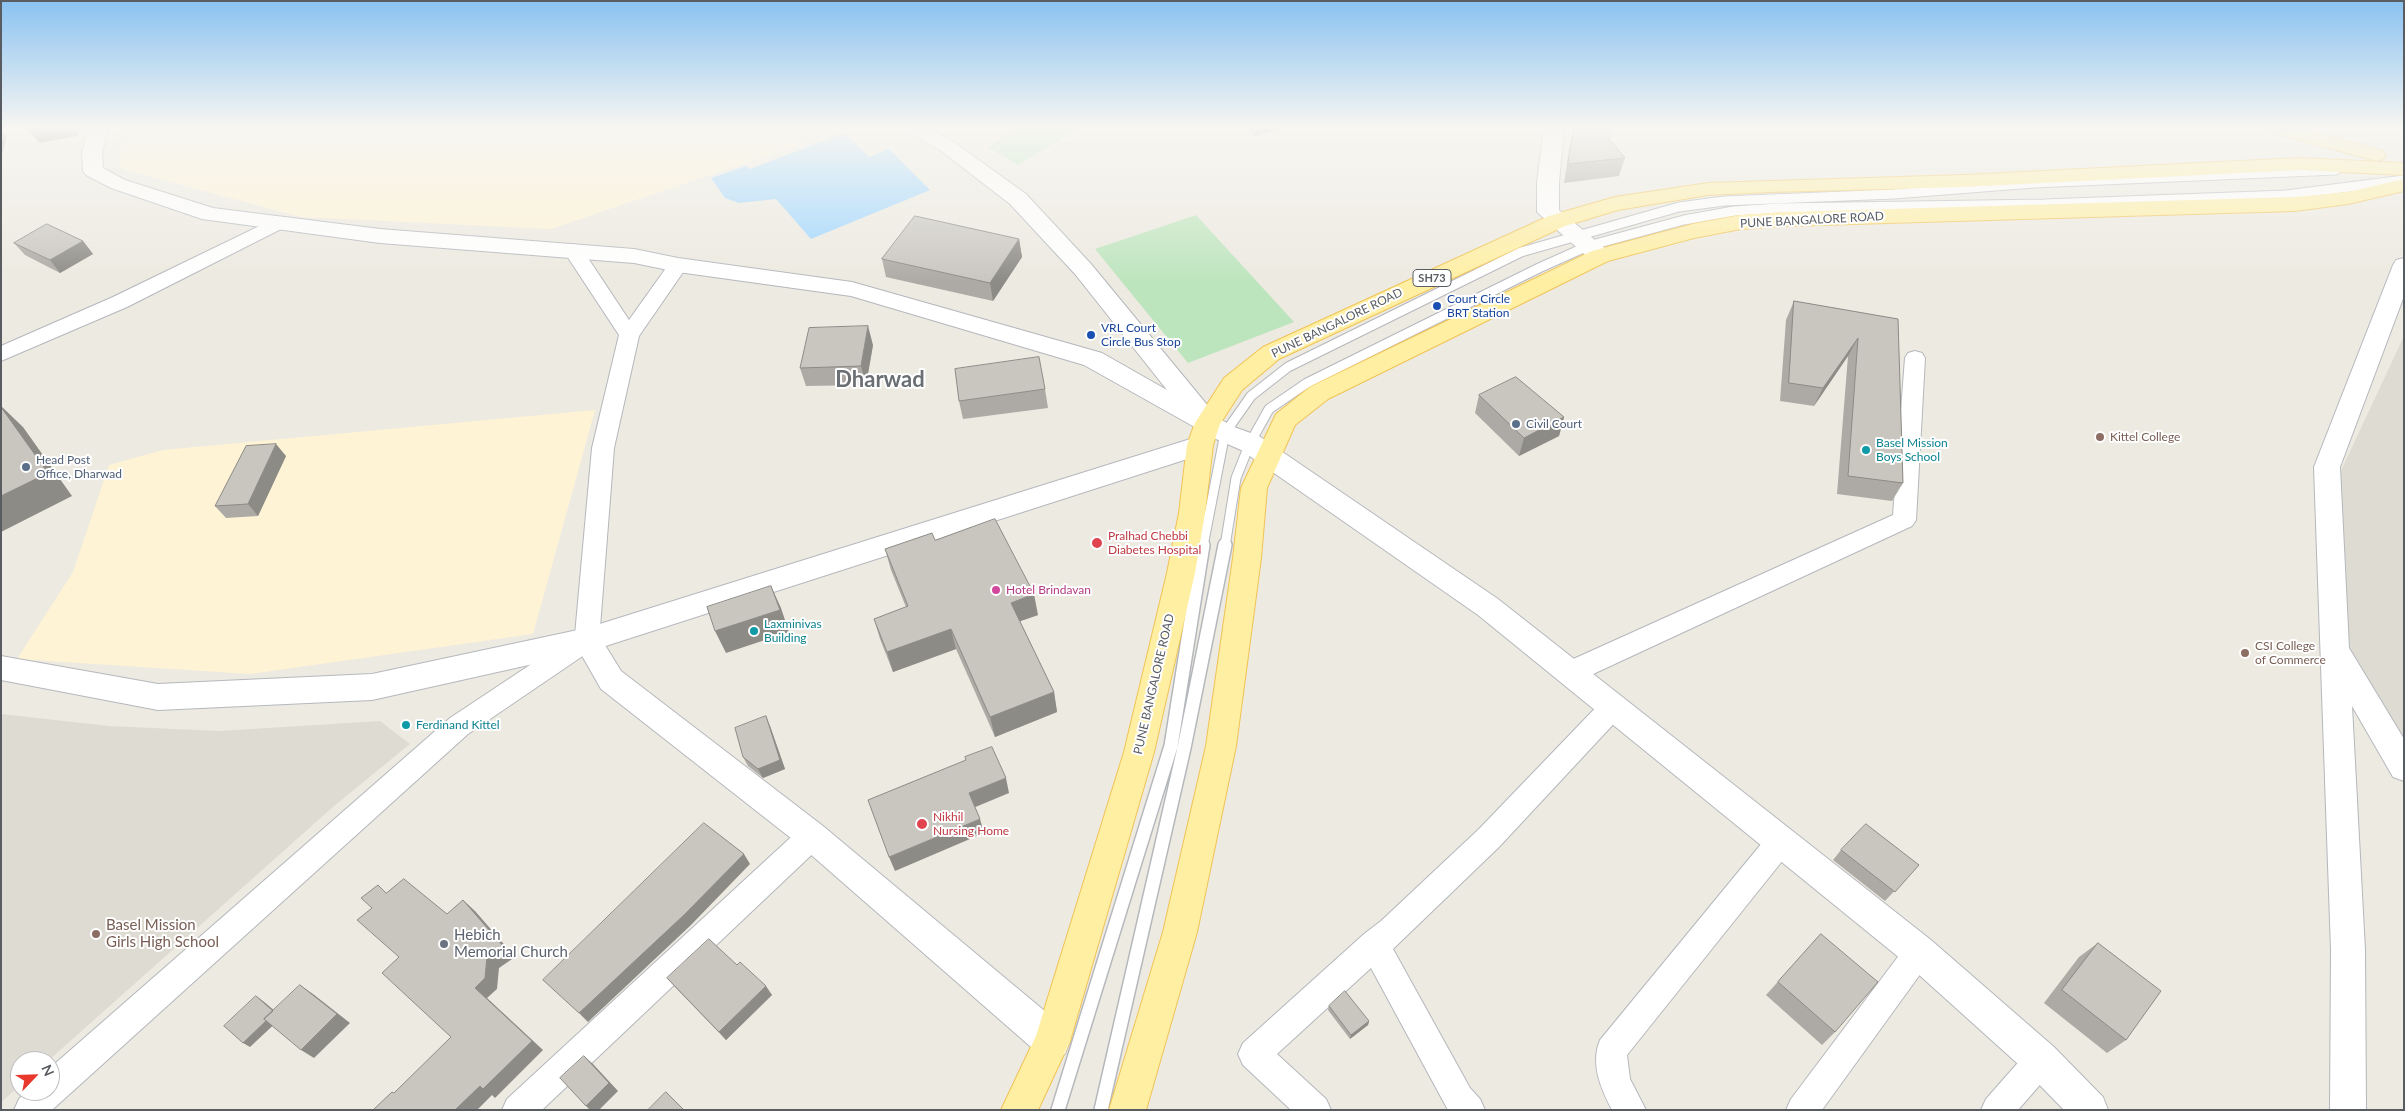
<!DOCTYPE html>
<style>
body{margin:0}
#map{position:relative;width:2405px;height:1111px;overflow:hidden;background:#edeae1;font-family:Lato,sans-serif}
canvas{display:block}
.frame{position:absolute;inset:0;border:2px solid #595d62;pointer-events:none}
.north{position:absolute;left:10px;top:1051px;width:50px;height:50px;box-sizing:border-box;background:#fff;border:1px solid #bdbec0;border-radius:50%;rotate:66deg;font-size:14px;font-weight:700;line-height:20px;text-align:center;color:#595d62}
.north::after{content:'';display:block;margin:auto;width:18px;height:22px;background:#e8372b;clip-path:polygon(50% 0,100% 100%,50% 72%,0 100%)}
</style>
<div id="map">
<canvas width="2405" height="1111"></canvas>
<div class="frame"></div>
<div class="north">N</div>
</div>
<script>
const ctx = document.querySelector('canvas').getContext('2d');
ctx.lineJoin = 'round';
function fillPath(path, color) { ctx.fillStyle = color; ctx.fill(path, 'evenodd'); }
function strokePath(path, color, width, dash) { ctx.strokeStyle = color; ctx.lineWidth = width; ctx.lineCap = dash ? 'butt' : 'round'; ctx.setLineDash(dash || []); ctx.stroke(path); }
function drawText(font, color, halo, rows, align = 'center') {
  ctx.font = font + ' Lato,sans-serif'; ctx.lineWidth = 4; ctx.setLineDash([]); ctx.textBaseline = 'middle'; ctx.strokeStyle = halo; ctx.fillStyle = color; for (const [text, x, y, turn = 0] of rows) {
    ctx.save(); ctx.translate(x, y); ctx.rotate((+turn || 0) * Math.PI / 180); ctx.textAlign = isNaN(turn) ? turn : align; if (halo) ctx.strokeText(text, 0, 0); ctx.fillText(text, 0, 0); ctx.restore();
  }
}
fillPath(new Path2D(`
 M124,128h724l-297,101 -250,-12 -182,-49z
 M595,410l-62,224 -283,40 -233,-15 56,-87 36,-107 54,-15z`), '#fef3d5');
fillPath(new Path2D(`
 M2404,336v408l-61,-97 -4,-172z
 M1,714l108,12 110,5 161,-10 30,23 -76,62 -286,255h-28v25l-19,16z`), '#dedcd2');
fillPath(new Path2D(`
 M1020,128h59l-61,37 -31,-18z
 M1196,215l98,107 -106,41 -93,-114z`), '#bde5bd');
fillPath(new Path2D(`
 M844,133l25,24 20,-8 41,41 -119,49 -35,-40 -37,4 -14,-5 -14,-20 35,-12 4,3z`), '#9ed6ff');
const serviceFar1 = new Path2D(`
 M1203,546l22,-113 26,-37 37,-29 233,-115 158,-45 45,-6 170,-7 140,-11 302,-13
 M1225,546l11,-68 14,-35 19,-34 38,-26 232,-115 49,-22 96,-26 50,-9 45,-3 266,-4 241,-9 118,-15`);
const service = new Path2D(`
 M1058,1110l113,-364 32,-201
 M1101,1110l83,-362 41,-203`);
const minor = new Path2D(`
 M278,217l7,2 2,4 -2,4 -158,80 -126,54v-15l112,-49z
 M573,244l7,2 49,74 42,-59 7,-2 7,2 3,4 -49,71 -25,112 -15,192 -3,7 -128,87 -416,376h-38l5,-11 7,-8h24v-23l400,-350 125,-83 17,-187 27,-113 -56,-85 3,-4z
 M1915,351l7,2 3,5 -9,162 -4,6 -334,155 -9,3 -9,-3 -4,-8 4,-8 333,-150 12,-157 3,-5z
 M1613,696l9,3 4,8 -4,8 -123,132 -106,102 77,139 10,11 5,11h-37l-77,-142 -94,86 49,45 5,11h-40l-48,-45 -5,-11 5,-11 121,-109 17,-13 98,-92 125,-130z
 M812,823l10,4 4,9 -4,9 -280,265h-40l5,-11 295,-272z
 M1781,828l10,4 4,9 -4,9 -164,205 3,24 16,31h-34c-11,-21 -22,-46 -12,-70l171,-208z
 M1919,938l10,4 5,10 -5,10 -107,148h-36l5,-11 118,-157z
 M2041,1044l11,5 5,11 -5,11 -34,39h-37l5,-11 44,-50z`);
const tertiary = new Path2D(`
 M88,128h20l-6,25 1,15 22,12 88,28 167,21 254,20 44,9 174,24 250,71 65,37 -92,-116 -65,-70 -70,-54 -32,-18 -3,-4h24l25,14 72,52 65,70 117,142 3,8 23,13 25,9 239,163 433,341 123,107 49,50 5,13h-44l-36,-37 -121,-109 -429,-349 -237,-165 -25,-11 -132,-74 -233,-69 -173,-24 -44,-9 -254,-20 -178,-24 -91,-31 -25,-13 -3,-4 -1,-18z
 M1544,128h20l-5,54v28l49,41 3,5 -3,5 -8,2 -8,-2 -55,-49v-30z
 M2404,258v38l-64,171 9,181 55,91v42l-11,-4 -41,-71 13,244 1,160h-36l1,-160 -17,-483 79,-202 3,-5z
 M587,628l10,4 24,39 202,155 242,202 5,13 -5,13 -13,5 -13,-5 -238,-208 -200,-157 -28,-49 4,-8z`);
const secondary = new Path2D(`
 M1200,436l9,2 4,7 -4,7 -622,200 -215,48 -214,10 -157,-30v-24l157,28 214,-10 215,-46z`);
const primary = new Path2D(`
 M2268,128h32l83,23 3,4 -3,4 -7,2 -105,-29z
 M2299,158l105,5v12l-105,-5 -336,17 -193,5 -62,3 -90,15 -53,16 -286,133 -37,31 -22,34 -7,21 -8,68 -10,60 -41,179 -84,289 -32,69h-37l35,-74 88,-284 43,-179 12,-60 8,-68 8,-22 29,-45 39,-31 286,-131 66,-19 93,-14 255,-8z
 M2404,179v12l-56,13 -53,7 -508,15 -46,3 -47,9 -86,23 -280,138 -33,26 -28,63 -6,70 -25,188 -39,186 -51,178h-37l54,-178 43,-186 27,-188 8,-70 35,-74 34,-27 282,-136 101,-27 48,-9 46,-3 508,-15 53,-5z`);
strokePath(serviceFar1, '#b4b7bc', 11);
strokePath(service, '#b4b7bc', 16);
strokePath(minor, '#b4b7bc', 2);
strokePath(tertiary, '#b4b7bc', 2);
strokePath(secondary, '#b5b8be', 2);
strokePath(primary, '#f1c356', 2);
strokePath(serviceFar1, '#fff', 9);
strokePath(service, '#fff', 13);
fillPath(minor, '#fff');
fillPath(tertiary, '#fff');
fillPath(secondary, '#fff');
fillPath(primary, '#ffefa3');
fillPath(new Path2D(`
 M1247,128h35l-27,8z
 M1573,128h38l-1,12 15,18 -6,18 -55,7z
 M1019,239l3,18 -29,44 -107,-24 -4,-18z
 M83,241l10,13 -33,19 -35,-18 -11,-12z
 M1794,301l104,18 5,164 -11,18 -55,-7 11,-138 -34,50 -34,-5 6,-81z
 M873,345l-7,40 -60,1 -6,-18z
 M1045,389l3,19 -85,11 -4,-18z
 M1479,395l85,22 -5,19 -40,20 -44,-43z
 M286,456l-28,60 -32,2 -11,-12z
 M935,540l103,75 -18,6 34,71 3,20 -62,25 -39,-88 -63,23 -13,-33 -6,-20 32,-12 -15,-37 -6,-21z
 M770,726l15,43 -22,9 -15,-12 -5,-9z
 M1841,850l78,15 -34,36 -52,-41z
 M1821,934l14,98 -13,13 -56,-50z
 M2098,943l28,97 -19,13 -63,-50 35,-46z
 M737,965l35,30 -46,45 -51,-53 -8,-9z
 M1329,1006l40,15 -1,4 -18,14 -22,-29z`), '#adaaa5');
fillPath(new Path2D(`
 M46,128h35l-3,8 -39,7 -10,-12z
 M1255,128h27l-27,8z
 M1,130l6,7 -6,20z
 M1019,239l3,18 -29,44 -3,-18z
 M83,241l10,13 -33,19 -10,-13z
 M868,326l5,19 -7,40 -5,-19z
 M1858,338l-10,18 -34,50 9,-18z
 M1,406l22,21 49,69 -71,36z
 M1564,417l-5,19 -40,20 5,-18z
 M276,444l10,12 -28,60 -10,-12z
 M771,586l10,22 8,24 -63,21 -11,-22z
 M1034,594l4,21 -23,8 -4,-20z
 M951,629l5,20 -63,23 -6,-20z
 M1054,692l3,20 -62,25 -5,-20z
 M766,716l4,10 15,43 -22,9 -5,-9z
 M1006,778l3,15 -36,15 -4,-15z
 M980,819l4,14 -89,38 -6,-14z
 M744,854l6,10 -59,61 -103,97 -9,-9z
 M463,900l12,11 40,46 -16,11 -2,21 -10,9 56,52 -48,48 -3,-3 -15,15h-22l20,-122z
 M300,985l13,9 37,29 -36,35 -13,-8z
 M766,986l6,9 -46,45 -7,-8z
 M256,996l7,5 19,16 -32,30 -7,-4z
 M1369,1021l-1,4 -18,14 1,-4z
 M584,1056l9,8 25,27 -19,19h-9l-4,-4z`), '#8d8b86');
const building = new Path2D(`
 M30,128h16l-17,3z
 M1574,128h37l-1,12 15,18 -57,6z
 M915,216l104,23 -29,44 -108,-24z
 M47,224l36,17 -33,19 -36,-17z
 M1794,301l104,18 5,164 -55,-7 10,-138 -35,50 -34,-5z
 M868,326l-7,40 -61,2 9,-40z
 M1039,357l6,32 -86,12 -4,-32z
 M1516,377l48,40 -40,21 -45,-43z
 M1,407l47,66 -47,23z
 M276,444l-28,60 -33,2 31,-60z
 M995,519l39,75 -23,9 43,89 -64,25 -39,-88 -64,23 -13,-33 34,-13 -23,-57 47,-16 3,7z
 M771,586l9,24 -65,21 -8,-24z
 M766,716l14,44 -22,9 -15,-12 -8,-29z
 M992,747l14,31 -37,15 11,26 -91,38 -21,-57 98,-40 -1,-3z
 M704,823l40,31 -60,61 -105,98 -36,-33z
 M1866,824l53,41 -24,27 -54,-42z
 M404,879l43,35 16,-14 40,46 -16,11 -2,21 -10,10 57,53 -49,48 -3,-3 -25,24h-82l19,-18 2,1 57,-56 -69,-64 17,-16 -42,-37 15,-12 -11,-10 17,-13 8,8z
 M1821,934l57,48 -43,50 -57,-50z
 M709,939l28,26 3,-3 26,24 -47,46 -52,-54z
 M2098,943l63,48 -35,49 -64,-50z
 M300,985l37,29 -36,36 -37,-31z
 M1345,991l24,30 -18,14 -22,-29z
 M256,996l17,15 -9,8 2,2 -23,22 -19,-17z
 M584,1056l25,27 -23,23 -26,-28z
 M666,1092l18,18h-36z`);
fillPath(building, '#c9c6c0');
strokePath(building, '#8d8b86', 1);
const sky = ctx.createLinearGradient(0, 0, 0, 283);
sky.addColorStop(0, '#8ac2f1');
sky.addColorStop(0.45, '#f7f6f2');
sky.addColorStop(1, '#f7f6f200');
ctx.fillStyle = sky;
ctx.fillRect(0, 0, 2405, 283);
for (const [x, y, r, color] of [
 [1437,306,5,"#1a4fb4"],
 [1091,335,5,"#1a4fb4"],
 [1516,424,5,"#5c6f8a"],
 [2100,437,5,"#8d6e63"],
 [1866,450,5,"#0f9aa8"],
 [26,467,5,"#5c6f8a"],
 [1097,543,6,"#e0444e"],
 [996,590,5,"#d1479c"],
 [754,631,5,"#0f9aa8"],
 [2245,653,5,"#8d6e63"],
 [406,725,5,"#0f9aa8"],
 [922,824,6,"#e0444e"],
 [96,934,5,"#8d6e63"],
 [444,944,5,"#6b7280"]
]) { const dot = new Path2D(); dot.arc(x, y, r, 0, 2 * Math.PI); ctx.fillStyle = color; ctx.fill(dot); strokePath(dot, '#fff', 2); }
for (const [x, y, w] of [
 [1432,278,38]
]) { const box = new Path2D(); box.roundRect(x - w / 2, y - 8.5, w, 17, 4); ctx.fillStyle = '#fff'; ctx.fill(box); strokePath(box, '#595d62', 1); }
drawText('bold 11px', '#595d62', null, [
 ["SH73",1432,278]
]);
drawText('12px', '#595d62', '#fff', [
 ["PUNE BANGALORE ROAD",1812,220,-3],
 ["PUNE BANGALORE ROAD",1337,323,-26],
 ["PUNE BANGALORE ROAD",1154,684,-77]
]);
drawText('12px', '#164399', '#fff', [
 ["Court Circle",1447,299],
 ["BRT Station",1447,313],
 ["VRL Court",1101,328],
 ["Circle Bus Stop",1101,342]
], 'left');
drawText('12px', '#4e5e75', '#fff', [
 ["Civil Court",1526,424],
 ["Head Post",36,460],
 ["Office, Dharwad",36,474]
], 'left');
drawText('12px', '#785e54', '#fff', [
 ["Kittel College",2110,437],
 ["CSI College",2255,646],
 ["of Commerce",2255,660]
], 'left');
drawText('12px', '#0d838f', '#fff', [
 ["Basel Mission",1876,443],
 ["Boys School",1876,457],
 ["Laxminivas",764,624],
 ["Building",764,638],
 ["Ferdinand Kittel",416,725]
], 'left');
drawText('12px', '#be3a42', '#fff', [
 ["Pralhad Chebbi",1108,536],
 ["Diabetes Hospital",1108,550],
 ["Nikhil",933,817],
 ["Nursing Home",933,831]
], 'left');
drawText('12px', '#b23c85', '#fff', [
 ["Hotel Brindavan",1006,590]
], 'left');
drawText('15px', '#785e54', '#fff', [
 ["Basel Mission",106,925],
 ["Girls High School",106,942]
], 'left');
drawText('15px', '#5b616d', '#fff', [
 ["Hebich",454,935],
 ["Memorial Church",454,952]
], 'left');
drawText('bold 22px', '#6a6f74', '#fff', [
 ["Dharwad",880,380]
]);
</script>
